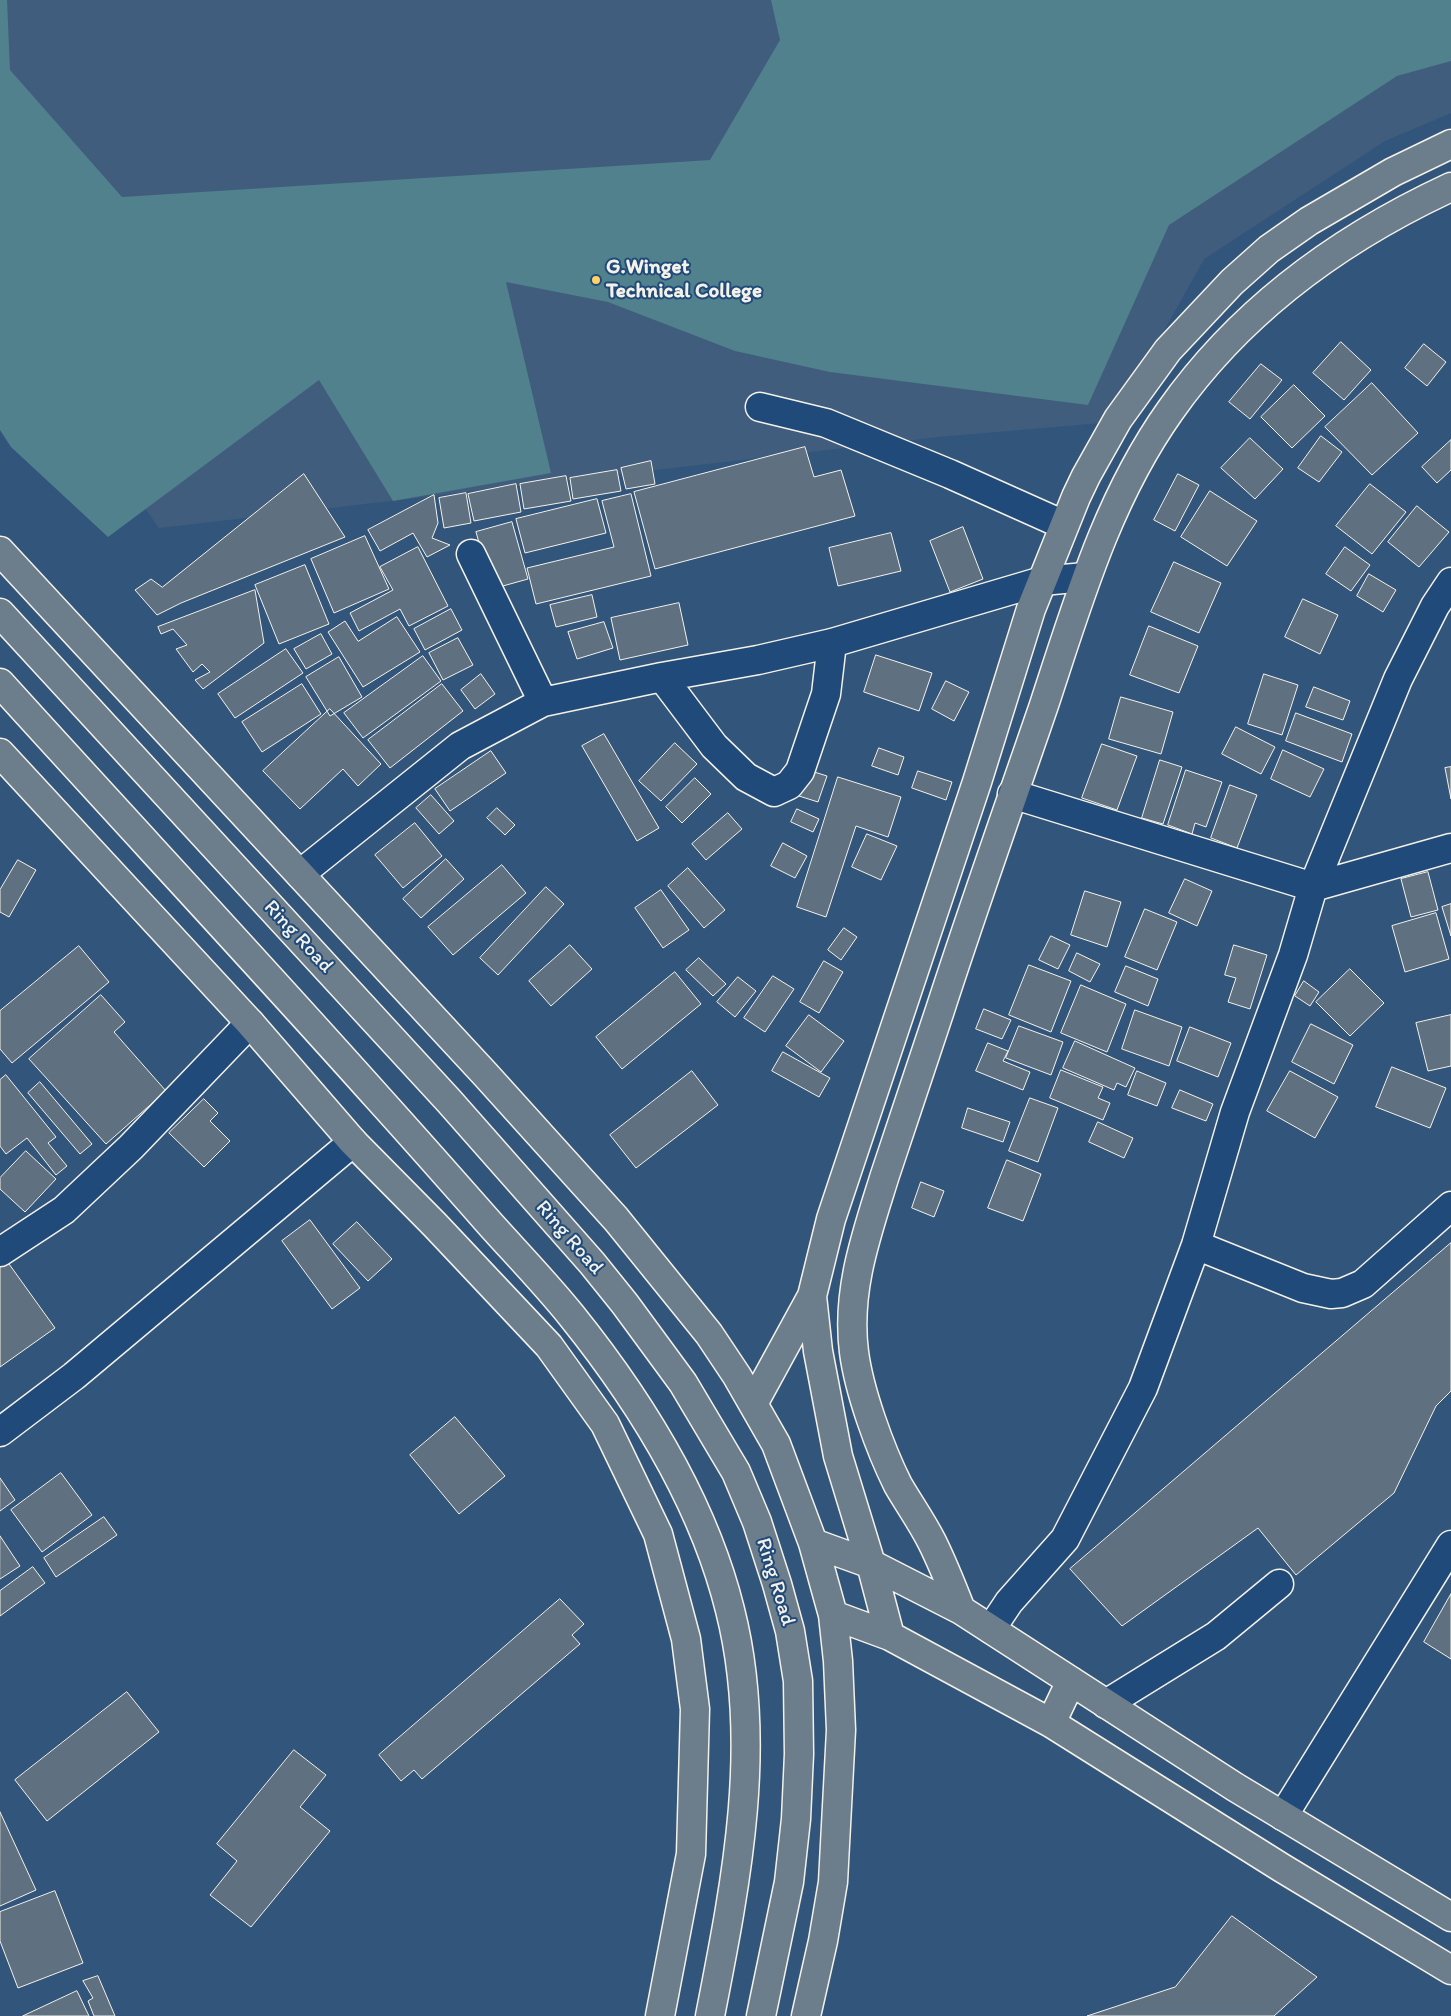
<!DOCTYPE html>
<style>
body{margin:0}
canvas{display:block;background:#32557c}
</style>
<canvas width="1451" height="2016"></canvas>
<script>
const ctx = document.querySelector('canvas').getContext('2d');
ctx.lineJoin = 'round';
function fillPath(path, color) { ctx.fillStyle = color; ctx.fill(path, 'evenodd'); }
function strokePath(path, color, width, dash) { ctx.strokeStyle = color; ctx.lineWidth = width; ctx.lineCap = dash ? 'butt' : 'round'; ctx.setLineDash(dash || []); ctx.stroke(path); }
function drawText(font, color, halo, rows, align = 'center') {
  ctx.font = font + ' Itim,sans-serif'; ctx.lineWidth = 4; ctx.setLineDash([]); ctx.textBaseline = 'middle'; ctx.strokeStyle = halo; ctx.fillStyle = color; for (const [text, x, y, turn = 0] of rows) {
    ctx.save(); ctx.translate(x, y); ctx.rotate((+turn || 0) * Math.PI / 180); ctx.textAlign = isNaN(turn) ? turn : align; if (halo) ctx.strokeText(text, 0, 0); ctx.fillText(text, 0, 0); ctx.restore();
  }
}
fillPath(new Path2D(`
 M0,0h1451v113l-66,28 -181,118 -91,163 -175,15 -779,91 -159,-226z`), '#405d7d');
fillPath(new Path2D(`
 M0,0h7l3,70 112,127 588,-37 70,-120 -9,-40h680v61l-54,15 -228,149 -81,180 -258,-33 -95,-21 -127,-49 -102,-20 45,191 -158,28 -74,-121 -211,157 -97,-90 -11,-17z`), '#50818c');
const building = new Path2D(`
 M1341,342l30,28 -27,30 -31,-27z
 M1424,344l22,18 -19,24 -22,-18z
 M1261,364l21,16 -32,39 -21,-17z
 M1372,383l46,50 -46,42 -47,-48z
 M1294,385l31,31 -33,32 -31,-31z
 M1321,436l21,16 -23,30 -21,-14z
 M1250,438l33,31 -28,30 -34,-31z
 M1451,440v30l-14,13 -15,-16z
 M805,447l9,30 27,-7 14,46 -200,53 -21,-77z
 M651,461l4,23 -29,5 -5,-21z
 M617,470l4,21 -48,8 -3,-21z
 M304,474l41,63 -164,66 -24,12 -22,-25 16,-11 11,8z
 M1178,474l21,11 -24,46 -21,-11z
 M566,476l5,25 -47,8 -4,-25z
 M516,484l5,28 -47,9 -6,-27z
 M1370,484l36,28 -34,42 -36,-28z
 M1210,491l47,30 -30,45 -46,-29z
 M466,493l5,30 -27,5 -5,-30z
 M631,494l20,82 -115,28 -9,-36 87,-21 -12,-46z
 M434,495l4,28 -6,15 18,7 -23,12 -14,-24 -33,18 -12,-21z
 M597,499l9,34 -81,20 -9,-34z
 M1417,506l32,26 -30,35 -31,-25z
 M512,522l16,57 -36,10 -16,-57z
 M963,527l20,52 -33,13 -20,-51z
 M891,533l10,38 -63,15 -9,-38z
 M365,536l24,53 -55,24 -23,-54z
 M418,547l30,59 -39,20 -9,-17 -41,22 -9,-18 43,-23 -13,-23z
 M1345,547l25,18 -19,26 -25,-17z
 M1174,562l47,21 -22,50 -48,-21z
 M305,565l24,59 -50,20 -24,-59z
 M1369,574l27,16 -13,22 -26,-16z
 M255,590l9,53 -61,46 -8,-9 15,-8 -8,-8 -9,8 -17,-23 11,-4 -14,-16 -12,5 -3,-7z
 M592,595l5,22 -41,10 -6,-22z
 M1303,599l35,16 -18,39 -35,-17z
 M679,603l9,42 -68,15 -9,-42z
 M451,609l11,21 -37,20 -11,-21z
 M397,617l23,35 -57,35 -35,-55 17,-11 13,20z
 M604,622l9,26 -36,11 -9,-27z
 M1149,626l49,20 -19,47 -49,-18z
 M321,634l11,20 -26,15 -12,-20z
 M458,638l15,27 -30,15 -14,-27z
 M286,649l17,24 -68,45 -17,-24z
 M876,655l56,18 -13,38 -55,-19z
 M423,656l18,25 -78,57 -19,-25z
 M339,657l23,40 -32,19 -24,-39z
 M481,674l14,20 -20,15 -14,-19z
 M1264,674l34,11 -16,50 -34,-11z
 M946,681l23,11 -15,29 -22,-12z
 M302,684l19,30 -59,38 -20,-30z
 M442,684l21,27 -73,57 -22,-28z
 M1314,687l36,14 -7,19 -37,-13z
 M1121,697l52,15 -12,42 -52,-15z
 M330,709l51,55 -23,22 -15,-17 -43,40 -37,-38z
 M1296,713l56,21 -10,28 -56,-21z
 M1236,727l39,20 -14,27 -39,-20z
 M604,734l55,94 -22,13 -55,-95z
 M675,743l22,21 -36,37 -22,-20z
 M1102,744l35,12 -20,54 -35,-12z
 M879,748l25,9 -6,18 -26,-9z
 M1283,750l41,19 -14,28 -39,-18z
 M491,751l15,22 -56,38 -15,-22z
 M1160,760l22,7 -19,57 -21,-6z
 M1451,767v32l-6,-31z
 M808,770l19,6 -9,26 -19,-6z
 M1186,770l36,12 -16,45 -11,-4 -3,11 -24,-9z
 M918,771l34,11 -6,18 -34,-12z
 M838,777l63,20 -13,40 -32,-11 -30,91 -29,-10z
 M695,778l16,16 -29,29 -16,-16z
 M1230,785l27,10 -20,53 -26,-10z
 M431,795l23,26 -15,13 -23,-26z
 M497,808l18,17 -10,10 -18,-17z
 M797,809l22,10 -6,13 -22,-10z
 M728,813l14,16 -36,31 -14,-16z
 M415,823l27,33 -39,32 -28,-33z
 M867,834l30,12 -16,34 -29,-13z
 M783,843l24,13 -12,22 -24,-12z
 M446,859l18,20 -43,39 -18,-19z
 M18,860l18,10 -27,47 -9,-5v-22z
 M502,865l24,28 -73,62 -25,-28z
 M688,868l37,42 -21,18 -36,-42z
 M1428,872l10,38 -27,7 -10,-38z
 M1185,879l27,12 -15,35 -28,-13z
 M546,887l18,17 -66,71 -18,-17z
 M661,890l28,40 -26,18 -28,-40z
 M1085,891l36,11 -14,45 -36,-12z
 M1451,904v32l-9,-29z
 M1145,909l32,13 -20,48 -32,-13z
 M1436,913l13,46 -44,13 -13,-46z
 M844,928l13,9 -16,23 -13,-10z
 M1051,936l19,9 -12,24 -19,-9z
 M570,945l22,24 -41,37 -22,-25z
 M1234,945l33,10 -17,54 -22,-7 8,-24 -11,-3z
 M79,946l30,36 -97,81 -12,-14v-38z
 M1077,953l23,11 -10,18 -21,-11z
 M699,958l27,26 -13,12 -27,-26z
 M824,961l19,11 -24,41 -19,-11z
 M1029,965l42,16 -20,51 -42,-17z
 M1126,966l32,13 -10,27 -33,-14z
 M1350,969l34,34 -34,33 -34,-34z
 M675,972l26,32 -79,65 -26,-32z
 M773,976l21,13 -29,43 -21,-14z
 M738,977l18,14 -21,26 -18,-15z
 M1304,981l15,11 -9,14 -15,-10z
 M1081,985l45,19 -19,48 -46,-19z
 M101,995l24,27 -11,10 52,59 -60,53 -77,-85z
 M984,1009l27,11 -9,19 -26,-10z
 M1135,1010l47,17 -13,39 -47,-17z
 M809,1015l35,26 -23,31 -35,-26z
 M1451,1015v51l-23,5 -12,-48z
 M1311,1024l42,21 -19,39 -42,-22z
 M1019,1026l44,16 -12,33 -45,-17z
 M1190,1027l41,16 -13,34 -41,-16z
 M1075,1041l60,27 -9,19 -9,-4 -3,7 -51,-22z
 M988,1043l20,8 -5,10 27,11 -7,18 -47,-19z
 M783,1052l47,26 -11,19 -47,-26z
 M1392,1067l54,21 -16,40 -54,-21z
 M1061,1070l42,17 -5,11 12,5 -7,17 -53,-22z
 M692,1071l26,34 -82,63 -26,-33z
 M1137,1071l29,12 -9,23 -29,-11z
 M1290,1071l48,26 -23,41 -48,-27z
 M6,1075l50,62 -8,6 19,23 -11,9 -29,-37 -21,16 -6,-8v-66z
 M40,1082l52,62 -12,10 -52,-61z
 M1180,1090l33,14 -7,17 -34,-13z
 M1030,1098l28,10 -20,54 -29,-11z
 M204,1099l14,14 -8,8 20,20 -26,26 -35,-34z
 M968,1108l42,14 -7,20 -41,-14z
 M1098,1122l35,16 -9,20 -35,-16z
 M26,1151l30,28 -31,33 -25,-23v-11z
 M1007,1160l34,14 -18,47 -35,-13z
 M921,1182l23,9 -10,26 -22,-9z
 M310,1220l50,68 -28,21 -50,-68z
 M357,1222l35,37 -24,22 -35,-37z
 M1451,1243v148l-15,15 -42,87 -98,82 -38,-47 -136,98 -52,-57z
 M4,1257l51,71 -55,39v-107z
 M455,1417l50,59 -46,38 -49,-59z
 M61,1473l31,42 -50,37 -31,-42z
 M0,1478l15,22 -15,11z
 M104,1517l13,18 -61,42 -12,-19z
 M0,1536l20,30 -20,13z
 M33,1567l12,16 -45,33v-25z
 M1451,1594v65l-27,-17z
 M560,1599l24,25 -12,11 8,9 -158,135 -8,-9 -13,11 -22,-26z
 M127,1692l32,40 -112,89 -32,-41z
 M294,1750l32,25 -26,32 30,24 -79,96 -41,-32 27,-34 -20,-17z
 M0,1812l36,78 -36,16z
 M55,1891l28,72 -65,25 -18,-47v-29z
 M1232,1916l85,61 -43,39h-187l88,-29z
 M98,1976l17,40h-21l-6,-15 5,-3 -10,-17z
 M77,1991l12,25h-66z`);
fillPath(building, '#5f7080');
strokePath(building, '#f4f1e8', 1);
const minor = new Path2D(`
 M760,407l66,16 124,51 114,51
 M471,554l72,148
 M662,677l52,69 32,31 28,15 15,-7 11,-14 26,-77 6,-51
 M1012,794l301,93 138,-39
 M300,874l160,-128 83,-44 119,-25 96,-17 74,-17 210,-62 43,-4
 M1196,1245l107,43 28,6 11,-1 21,-9 88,-78
 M0,1252l64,-42 67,-63 119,-124
 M0,1432l74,-56 279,-234
 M991,1629l18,-27 56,-63 78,-151 53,-143 39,-133 58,-157 20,-68 85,-208 37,-73 16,-24
 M1106,1704l110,-68 63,-52
 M1283,1816l168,-271`);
const major = new Path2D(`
 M0,551l485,523 131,145 93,115 28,42 39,68 37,99 20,72 5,46 3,69 -8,152 -10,59 -17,75
 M0,753l250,270 103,119 82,83 114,121 56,78 53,110 28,105 9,70 -4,145 -31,162
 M812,1296l6,55 20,105 33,108 19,72
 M753,1404l59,-108 19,-77 146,-437 54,-173 45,-112 10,-21 32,-57 50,-69 64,-68 37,-33 40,-28 84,-49 58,-28
 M813,1543l58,21 90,46 274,177 216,130
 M961,1610c-9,-23 -18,-46 -29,-68 -10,-20 -23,-38 -34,-57 -18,-36 -39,-94 -44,-133 -8,-62 13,-119 31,-177 18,-55 37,-110 55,-165 33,-102 69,-203 104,-305 34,-103 63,-205 126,-294 71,-101 171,-173 281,-224
 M833,1615l57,21 161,87 231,145 169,102
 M1051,1723l20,-42`);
const highway = new Path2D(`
 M0,613l449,488 143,162 33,41 58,79 53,89 21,50 20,62 13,47 8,50 1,73 -3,65 -7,63 -28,134
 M0,683c126,139 254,276 379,416 38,42 75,84 112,126 27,30 55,59 80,90 70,87 132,186 159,295 34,134 6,273 -20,406`);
strokePath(minor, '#f4f1e8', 31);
strokePath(major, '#f4f1e8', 31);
strokePath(highway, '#f4f1e8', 31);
strokePath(minor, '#1f4a7a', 28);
strokePath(major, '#6c7d8c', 28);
strokePath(highway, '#6c7d8c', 28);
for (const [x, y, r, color] of [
 [596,280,5,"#ffd166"]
]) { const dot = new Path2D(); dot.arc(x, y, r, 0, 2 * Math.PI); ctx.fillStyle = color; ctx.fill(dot); strokePath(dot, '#1f4a7a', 2); }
drawText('bold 21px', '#f4f1e8', '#1f4a7a', [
 ["G.Winget",606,268],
 ["Technical College",606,292]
], 'left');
drawText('21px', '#f4f1e8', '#1f4a7a', [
 ["Ring Road",298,937,47],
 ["Ring Road",569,1238,49],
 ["Ring Road",775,1582,73]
]);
</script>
